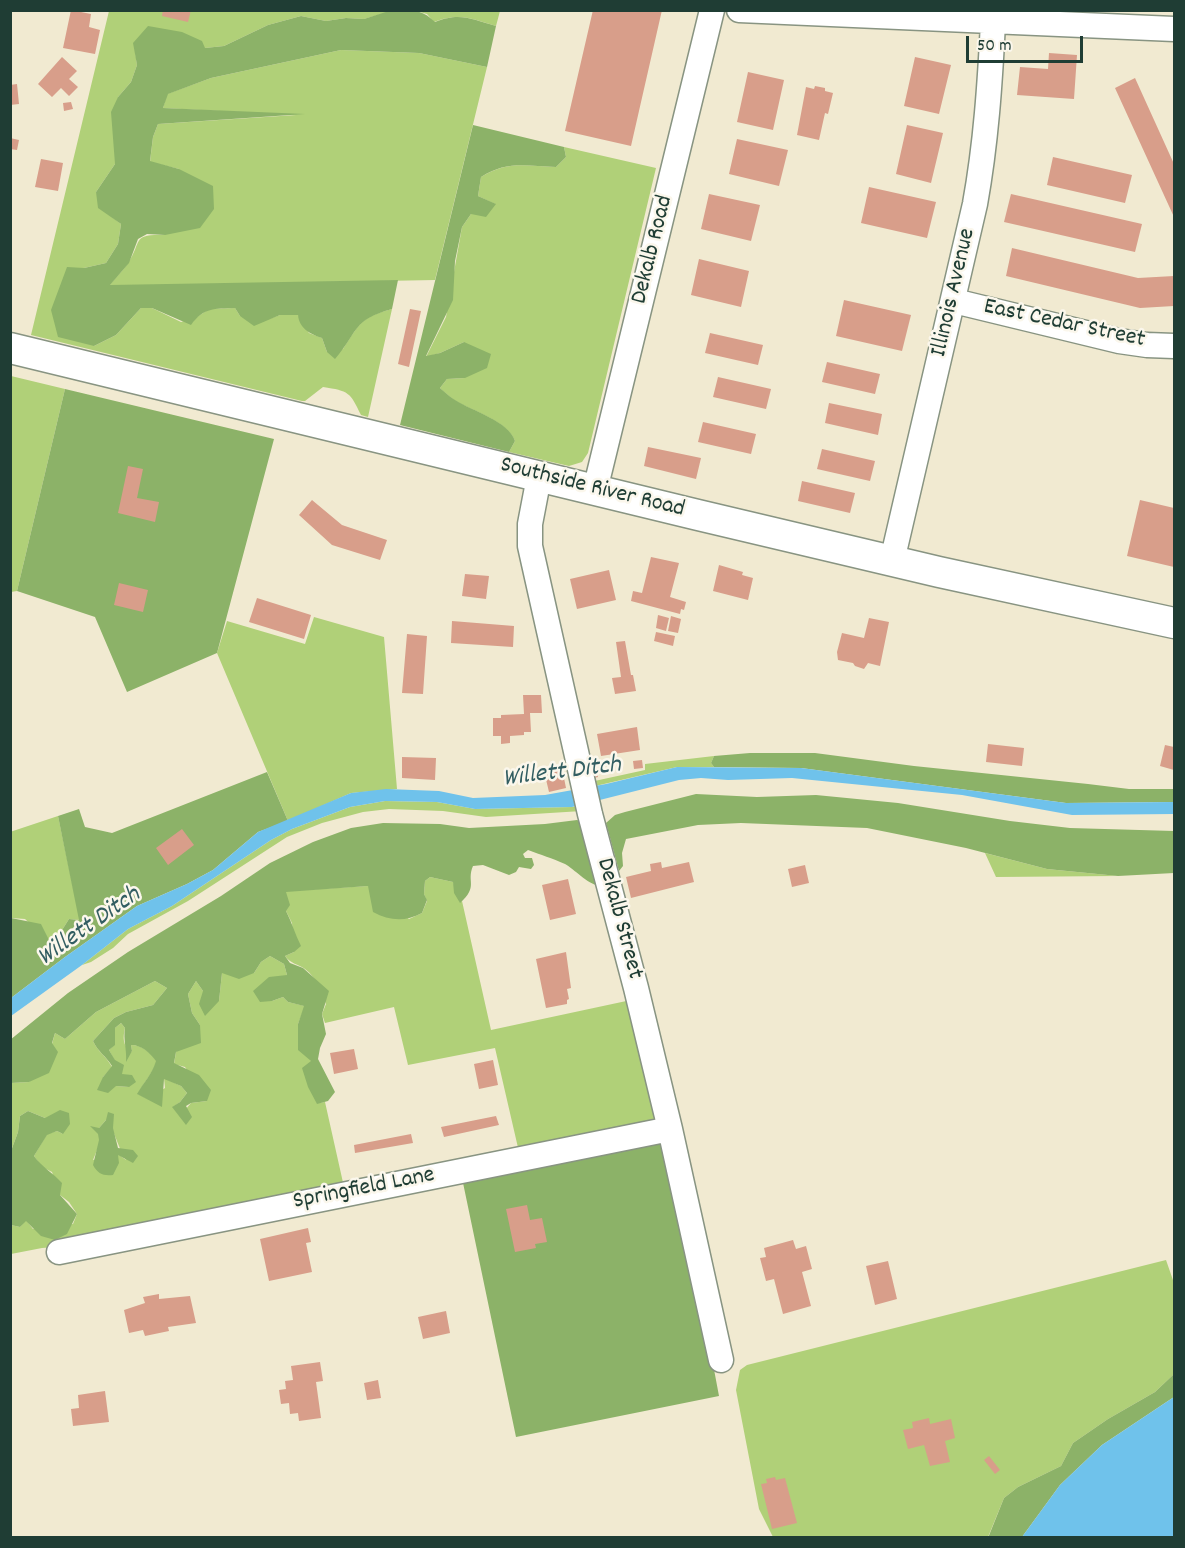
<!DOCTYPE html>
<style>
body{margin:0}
#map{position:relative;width:1185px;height:1548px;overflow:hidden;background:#f1ead1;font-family:Dekko,sans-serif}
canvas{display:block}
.frame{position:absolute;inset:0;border:12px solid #1f3d34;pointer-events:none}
.scale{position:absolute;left:966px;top:36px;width:117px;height:27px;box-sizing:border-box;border:3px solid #1f3d34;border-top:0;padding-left:8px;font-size:18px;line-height:21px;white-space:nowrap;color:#1f3d34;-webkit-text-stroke:4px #fbf7ec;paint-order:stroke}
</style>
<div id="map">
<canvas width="1185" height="1548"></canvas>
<div class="frame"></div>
<div class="scale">50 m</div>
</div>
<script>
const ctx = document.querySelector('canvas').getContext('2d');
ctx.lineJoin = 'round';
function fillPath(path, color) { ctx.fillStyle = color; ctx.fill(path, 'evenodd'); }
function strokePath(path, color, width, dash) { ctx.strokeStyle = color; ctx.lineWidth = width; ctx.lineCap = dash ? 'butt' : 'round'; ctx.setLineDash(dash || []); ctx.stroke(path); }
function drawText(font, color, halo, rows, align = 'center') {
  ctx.font = font + ' Dekko,sans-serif'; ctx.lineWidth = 5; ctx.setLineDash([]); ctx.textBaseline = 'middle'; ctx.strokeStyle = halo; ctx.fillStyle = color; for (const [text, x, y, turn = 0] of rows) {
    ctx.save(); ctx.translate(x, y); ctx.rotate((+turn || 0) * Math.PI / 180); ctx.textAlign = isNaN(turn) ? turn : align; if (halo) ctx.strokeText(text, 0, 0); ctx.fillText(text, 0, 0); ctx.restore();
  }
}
fillPath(new Path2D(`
 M109,11h283l-28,8 -18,-1 -20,3 -25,-5 -33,9 -44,21 -19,2 -71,-5 3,22 -6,17 -13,15 -3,67 -19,28 16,25 9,7 -3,20 -12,19 -22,5 10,78 22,-11 25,-27h11l29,14 16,-5 12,-8 26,-1 5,8 29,3 11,-4h18l11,18 13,5 5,14 16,-3c17,-26 18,-32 49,-40l-24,108 -7,-2c-11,-23 -12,-24 -38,-28l-18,14h-3l-271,-66z
 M416,11h84l-4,15c-24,-7 -36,-14 -62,-4l-7,-8z
 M341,50l78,3 68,14 -52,213 -326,6c6,-8 14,-15 19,-23 15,-23 3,-29 37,-28l14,-66 -29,-7 3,-25 5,-13 138,-9 -133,-7 4,-14 44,-16z
 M564,147l92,21 -68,285 -6,9 -13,4 -60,-14 6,-11c-7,-20 -43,-30 -61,-41 -5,-4 -10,-8 -14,-12l7,-9 18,-1 -1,-36 -24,11 -14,4 20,-40 16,-90 9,-13 24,-10 -17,-8 3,-19c27,-17 46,-11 75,-10l10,-10z
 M11,376l54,13 -48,202 -6,1z
 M314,617l70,20 13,152 -46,4 -63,28 -71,-168 10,-32 78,23z
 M714,756l-3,7 3,4h-37l-86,20 -1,-5 55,-12v-6z
 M385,801l52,1 38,7 97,-2 10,-2v6l-96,6 -43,-6 -54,-2 -26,3 -41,11 -35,14 -99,64 -60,33 -15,14 -22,14 -9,3 46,-36 44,-23 99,-66 21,-11 58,-22z
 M58,816l22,104 -11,-1 -12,19 -8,4 -24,-23 -14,-1 -1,-86z
 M985,853l62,16 71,7 -122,1z
 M430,877l23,5 7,20 2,-1 29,129 140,-30 26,118 -3,4 -135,30 -24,-104 -87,17 -14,-58 -69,16 -3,-9 4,-10c-5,-13 -9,-26 -21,-35 -7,-5 -14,-5 -20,-13l9,-4 -2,-29 -6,-12v-20l82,-5 41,33 13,-6 5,-12 -3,-7 1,-13z
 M270,956l14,8 3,11 -15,26 11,-4 5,5 17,4 -7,18 13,37 6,42 8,-1 19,85 -289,60 -13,1 -31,6v-29l9,2 6,-7 7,9 40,-5 4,-10 -8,-12 -9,-7 -8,-23 -10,-5 -8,-11 13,-22 10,-3 6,3 -18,-16 -17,-7 -8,5 -2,16 -7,19v-68l18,-1 23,-38 3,-11 10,6 31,-27 59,-31 12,7 -14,17 -27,7 -12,6 -21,23c5,11 13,15 19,26l-9,10 13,9 13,1 -20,-37 6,-6v-16l6,-5 4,5c-2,9 -3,18 7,24l-1,-7c11,0 19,7 26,16 -5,13 -13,21 -19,33l10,5 17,-11 -1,-10 17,8 6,7 -7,9 -7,5 7,9 11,-13 16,-2 -22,-34 -11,-3 2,-12 24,-27 -8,-12 -4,-19 8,-13 7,10 16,10 3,-28h32l7,-11zM106,1120c9,10 11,26 20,40l-8,-6 -25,6 6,-15v-17z
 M1166,1260l8,23v91l-19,18 -47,27 -35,24 -12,23 -43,21 -14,11 -16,39h-215l-14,-28 -23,-119 4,-20 7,-5z`), '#b0d078');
fillPath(new Path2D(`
 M392,10c18,0 29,-2 43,12 25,-10 36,-3 61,4l-9,41 -68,-14 -78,-3 -130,28 -43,16 -5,14 142,6 -147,10 -5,13 -3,24 29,8 34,17 1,23 -14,19 -35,7 -18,-1 -9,5 -9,24 -19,22 288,-5 -6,29c-40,11 -33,22 -57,50l-8,-7 -5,-14c-12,-4 -23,-10 -24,-23h-18l-26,11 -14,-10 -5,-8c-21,1 -31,-1 -44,17l-39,-17h-11l-25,27 -22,11 -36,-9 -7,-27 16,-43 17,1 22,-5 12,-19 3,-20 -23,-16 -2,-16 19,-28 -4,-52 7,-15 13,-15 6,-17 -4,-22 15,-17 34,6 20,9 3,7 19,-2 44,-21 33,-9 25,5 20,-3 18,1z
 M473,125l91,22 2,10 -10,10c-29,-1 -49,-7 -75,10l-3,19 18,8 -10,13 -15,-3 -9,13 -7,34 -2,39 -27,56 14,-3 24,-11 27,12 -4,14 -22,10 -18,1 -7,9c5,4 10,9 15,12 17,11 54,21 60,41l-6,11 -109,-27z
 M65,389l209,50 -57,214 -90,39 -32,-75 -78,-26z
 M750,753h65l99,13 174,18 41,5h45v13l-108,1 -265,-35 -87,-1 -3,-4 3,-7z
 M267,772l21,49 -30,11 -45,38 -26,14 -50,22 -72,51 -54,41v-80l30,6 9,18 7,-4 12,-19 10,1 -21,-104 21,-7 6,18 27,6z
 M696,794l61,3 59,-2 82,8 112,18 60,7 104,3v42l-56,3 -71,-7 -81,-21 -99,-20 -126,-5 -43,2 -72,14 -4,14 1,13 -4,5 -13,-48 9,-8 10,-3z
 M577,820l3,1 17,64c-9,-1 -23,-16 -32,-21 -13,-6 -24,-9 -37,-14l-5,4 2,4h7l2,7 -3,4 -12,-2 -3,5 -7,3 -26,-10 -10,1c-7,16 6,20 -13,37l-6,-10 -1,-11 -23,-5 -5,4 -1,13 3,6 -5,13c-17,9 -32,8 -49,-1l-5,-26 -82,6 4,13 -4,6c6,12 9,23 15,35l-7,6 -9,4 5,7 13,5 26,23 -7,23 4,20 -6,14 -2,11 17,33 -7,9 -11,3 -9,-17 -6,-19 9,-7 -13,-11v-26l6,-18 -16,-4 -5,-5 -11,4 -12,1 -7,-11 16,-14 18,-2 -3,-11 -14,-8 -9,6 -7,11 -15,6 -17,-6 -3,28 -14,15 -6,-12 4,-13 -7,-10 -8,13 4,19 8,12 1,18 -25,9 -2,11 25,12 12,15 -4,11 -16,2 -5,3 6,11 -6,8 -14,-18 8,-5 7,-9 -6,-7 -17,-7 -2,28 -25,-13c7,-12 15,-20 19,-33 -6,-8 -14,-16 -25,-16l1,6 -6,11c1,-13 -3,-22 -1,-34l-4,-5 -6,5v17l-6,5 6,10 9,5 -2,9 10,1 4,7 -7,5 -13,-1 -8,7 -11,-3 6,-13 9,-11c-6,-10 -14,-14 -19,-25l21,-23 12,-6 27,-7 14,-17 -12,-7 -59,31 -31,27 -10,-6 -3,10 6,9 -9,21 -20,9 -18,1 -1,-43 58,-47 60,-41 93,-56 49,-33 43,-21 38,-14 32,-5 57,1 29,4 76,-4z
 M60,1110l9,3 1,11 -7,10 -6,-3 -10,4 -13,21c8,11 19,17 28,27l-2,12 17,19 -10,20 -12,6 -14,-4 -15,-15 -6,6 -9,-2v-74l7,-19 2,-16 8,-5 17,7z
 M108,1112l6,2 -1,14 5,20 15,2 5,6 -5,7 -15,-8 1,8 -6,12c-10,1 -15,-1 -20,-10l6,-25 -1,-6 -8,-8 9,2 7,-8z
 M660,1142l2,2 38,151 19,101 -203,41 -54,-259z
 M1174,1374v23l-72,48 -42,40 -38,52 -34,1 16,-40 14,-11 43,-21 12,-23 35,-24 47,-27z`), '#8cb268');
fillPath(new Path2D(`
 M677,767l124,1 265,35 108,-1v12l-102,1 -110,-20 -170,-17 -64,2 -27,-2 -22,2 -107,27 -97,2 -38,-7 -52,-1 -35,6 -58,22 -21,11 -99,66 -44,23 -46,36 -71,51v-18l54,-41 72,-51 50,-22 26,-14 45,-38 93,-39 35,-4 53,2 34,7 72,-3 61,-11z
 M1174,1397v140h-152l38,-52 42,-40z`), '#6fc2eb');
fillPath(new Path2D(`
 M71,10l20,4 -2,13 11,3 -5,24 -32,-6z
 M163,10h28l-3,12 -26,-6z
 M593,10h69l-31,136 -66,-15z
 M1049,53l28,2 -3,44 -57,-4 3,-28 28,2z
 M62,57l15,14 -8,8 9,8 -9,9 -8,-8 -9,9 -14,-13z
 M915,57l36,8 -12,49 -35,-8z
 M748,72l36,8 -11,50 -36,-8z
 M1135,78l39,86v53l-59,-129z
 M17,84l2,20 -9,1v-20z
 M815,86l10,2v3l8,2 -5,21 -3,-1 -6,27 -22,-5 9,-48 8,2z
 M71,102l2,7 -9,2 -1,-8z
 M907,125l36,8 -12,50 -35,-9z
 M10,138l9,2 -2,10 -7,-1z
 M737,139l51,11 -9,36 -50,-12z
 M1053,157l79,18 -7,28 -78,-18z
 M41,159l22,4 -5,28 -23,-4z
 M869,187l67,15 -9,36 -66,-15z
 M709,194l51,11 -9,36 -50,-12z
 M1011,194l131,30 -7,28 -131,-30z
 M1012,248l126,30 36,-2v30l-34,2 -134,-32z
 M699,259l50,12 -8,36 -50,-12z
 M844,300l67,15 -9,36 -66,-15z
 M410,309l11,2 -12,56 -11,-3z
 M710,333l53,12 -5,20 -53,-12z
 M827,362l53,12 -5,20 -53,-12z
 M718,377l53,12 -5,20 -53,-12z
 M829,403l53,11 -4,21 -53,-12z
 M703,422l53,12 -5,20 -53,-12z
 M648,447l53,11 -5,21 -52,-13z
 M822,449l53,12 -5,20 -53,-12z
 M128,466l15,3 -6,29 22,4 -4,20 -37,-9z
 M802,481l53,12 -5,20 -52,-12z
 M312,500l30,25 45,15 -7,20 -48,-15 -33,-30z
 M1140,500l34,8v59l-47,-11z
 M651,557l28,6 -9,34 16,5 -2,8 -3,-1 -1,5 -49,-13 2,-10 9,2z
 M719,565l24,7 -1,3 11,3 -5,22 -35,-9z
 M609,570l7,30 -39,9 -7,-30z
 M465,574l24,2 -3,23 -24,-3z
 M119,583l29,7 -5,22 -29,-7z
 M257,598l54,17 -7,24 -55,-17z
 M658,615l11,3 -3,13 -10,-3z
 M671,616l10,3 -3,14 -10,-2z
 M869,618l20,4 -9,44 -12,-3 -4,6 -9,-3 -2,-3 -15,-3 -1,-8 5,-19 22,5z
 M452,621l62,5 -1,21 -62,-4z
 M656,632l19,4 -2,10 -19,-5z
 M407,634l20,2 -4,58 -21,-1z
 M625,641l6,34h2l3,16 -21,3 -3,-16 9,-1 -5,-35z
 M523,695h18l1,18h-12l1,19h-7v3l-14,1v7l-9,1v-8h-8v-18h8v-3l23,-1z
 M637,727l3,23 -39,6 -4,-22z
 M988,744l36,4 -2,18 -36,-4z
 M1165,745l9,2v23l-14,-4z
 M402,757l34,1 -1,22 -33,-2z
 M642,760l1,8 -9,1 -1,-8z
 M595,762l3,15 -8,2 -3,-15z
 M562,768l4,20 -17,4 -5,-21z
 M182,829l12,16 -26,20 -12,-17z
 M661,862l1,6 27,-6 5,20 -63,16 -5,-21 25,-6 -1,-7z
 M805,865l4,18 -17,4 -4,-18z
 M568,879l8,35 -26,6 -8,-35z
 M566,952l5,36 -4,1 2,10 -2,1v4l-21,4 -10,-49z
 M354,1049l4,20 -24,5 -4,-21z
 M493,1060l5,25 -19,4 -5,-25z
 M496,1116l3,9 -55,12 -3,-10z
 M411,1134l2,9 -58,10 -1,-8z
 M527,1205l3,15 12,-2 5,24 -12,2 1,4 -21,4 -9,-43z
 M308,1228l3,14 -5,1 6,29 -43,9 -9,-42z
 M793,1240l3,9 10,-3 6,23 -10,3 9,34 -28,8 -9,-35 -8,2 -6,-23 6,-1 -2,-9z
 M888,1261l9,38 -22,6 -9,-39z
 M159,1294v5l31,-3 6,27 -28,4 1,4 -24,5 -2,-6 -14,3 -5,-23 21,-7 -2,-6z
 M446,1311l4,22 -27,6 -5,-22z
 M320,1362l3,19 -7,1 5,36 -22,3 -1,-8 -8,1 -1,-11 -8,1 -2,-14 7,-1 -1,-8 8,-1 -2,-14z
 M378,1380l3,18 -14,2 -3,-17z
 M105,1391l4,31 -36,4 -2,-17 8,-1 -1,-13z
 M929,1418l1,6 21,-5 4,19 -10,3 5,21 -20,4 -6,-21 -16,4 -5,-19 10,-2 -1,-6z
 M989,1456l11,14 -5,4 -11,-14z
 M775,1477l1,3 9,-2 12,45 -25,6 -11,-45 6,-1 -1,-4z`), '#d89e8a');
const minor = new Path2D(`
 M739,10l435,19
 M954,301l165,40 28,4 27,1
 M539,477l-9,47v22l60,268 46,174 34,141 51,231
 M595,490l117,-480
 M892,561l83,-357c11,-61 15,-121 18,-182
 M59,1252l611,-123`);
const major = new Path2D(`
 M10,348l688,167 241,57 235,51`);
strokePath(minor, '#889482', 27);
strokePath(major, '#889482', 33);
strokePath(minor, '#fff', 24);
strokePath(major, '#fff', 30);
drawText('24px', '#1f3d34', '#fbf7ec', [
 ["Dekalb Road",654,250,-76],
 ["Illinois Avenue",955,293,-77],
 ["East Cedar Street",1064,325,12],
 ["Southside River Road",592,489,14],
 ["Dekalb Street",618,919,75],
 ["Springfield Lane",364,1190,-11]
]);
drawText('italic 26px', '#335e62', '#fbf7ec', [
 ["Willett Ditch",562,774,-7],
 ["Willett Ditch",90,928,-35]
]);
</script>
